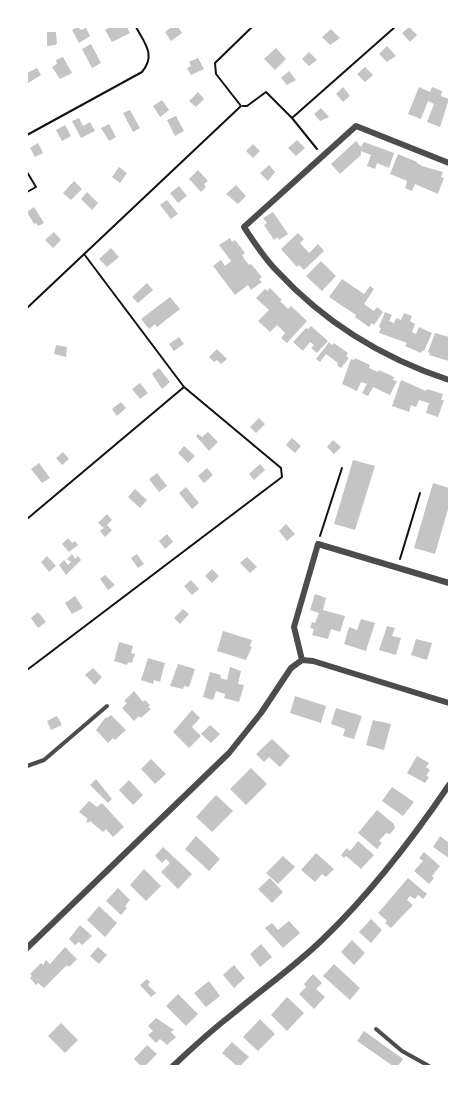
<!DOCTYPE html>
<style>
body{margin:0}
#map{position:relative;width:476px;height:1093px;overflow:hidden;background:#fff;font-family:Signika,sans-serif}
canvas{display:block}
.frame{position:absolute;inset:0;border:28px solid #fff;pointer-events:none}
</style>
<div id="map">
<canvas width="476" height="1093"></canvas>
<div class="frame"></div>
</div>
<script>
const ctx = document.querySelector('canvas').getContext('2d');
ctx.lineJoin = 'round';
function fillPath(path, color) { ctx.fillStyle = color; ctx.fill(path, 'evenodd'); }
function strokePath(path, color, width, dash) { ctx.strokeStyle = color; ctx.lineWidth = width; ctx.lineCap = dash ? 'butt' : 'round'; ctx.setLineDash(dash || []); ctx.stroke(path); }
fillPath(new Path2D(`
 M78,27l3,3 5,-2 4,8 -11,7 -7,-13z
 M110,27h17l3,6 -18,9 -7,-12z
 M169,27h9l4,6 -11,8 -6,-9 5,-4z
 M409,27l8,8 -7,7 -8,-9z
 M331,29l9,9 -10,7 -8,-8z
 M47,32h9l1,11 -2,2 -8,1z
 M91,44l10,19 -9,5 -10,-19z
 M387,46l9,10 -9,6 -8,-8z
 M276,48l10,11 -11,11 -11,-11z
 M309,52l8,8 -8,6 -7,-7z
 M63,57l9,16 -12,6 -8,-12 5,-3 -1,-4z
 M198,58l6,11 -13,6 -4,-7 4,-2 -2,-4z
 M365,67l8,8 -8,7 -8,-8z
 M37,68l4,7 -13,8 -1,-10z
 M289,71l7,9 -9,5 -6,-7z
 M343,87l7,9 -7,6 -7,-8z
 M419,87l11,5 2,-5 10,4 -1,5 8,3 -9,28 -13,-5 7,-18 -6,-3 -7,18 -13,-5z
 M198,92l6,7 -8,8 -7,-6z
 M162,100l7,10 -9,7 -7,-11z
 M321,108l8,9 -9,4 -6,-7z
 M130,110l10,18 -7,4 -10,-19z
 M176,116l8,15 -9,5 -8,-16z
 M79,118l4,8 7,-4 5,9 -14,7 -9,-17z
 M109,124l7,13 -7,4 -8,-13z
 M65,125l6,11 -9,5 -6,-11z
 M297,140l8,8 -9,8 -8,-8z
 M356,141l5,6 3,-5 30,11 -5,15 -12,-5 -2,6 -8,-3 4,-11 -10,-4v4l-21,19 -9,-10z
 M38,143l5,10 -8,4 -5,-9z
 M253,144l7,7 -7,7 -7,-7z
 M398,154l19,8v1l5,3 21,6 -2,5 3,1 -6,16 -23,-10 -3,7 -7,-3 2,-7 -17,-7z
 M269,165l6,7 -7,9 -8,-8z
 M119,167l8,6 -7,10 -8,-6z
 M198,170l10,11 -4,3 2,3 -5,5 -12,-13z
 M74,181l8,8 -11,11 -8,-7z
 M236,185l10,11 -8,8 -12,-10z
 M179,186l8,10 -9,7 -8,-10z
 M87,192l11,11 -6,7 -11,-11z
 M167,200l11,14 -7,5 -11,-14z
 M34,207l10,16 -6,3 -2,-3 -2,1 -7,-12z
 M273,212l15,22 -9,6 -1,-3 -4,3 -10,-15 3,-2 -4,-5z
 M54,232l7,8 -8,8 -8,-8z
 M298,233l6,6 -4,4 9,10 9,-9 6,7 -20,19 -5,-5 -2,2 -16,-18z
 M230,238l2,4 3,-2 10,13 -3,2 3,5 4,5 2,-1 11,13 -3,2 3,3 -11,8 -3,-5 -13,10 -22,-29 8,-6 4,6 6,-5 -12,-16z
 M111,248l8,9 -12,10 -8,-8z
 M321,261l15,15 -14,15 -16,-15z
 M342,279l22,15 6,-8 4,3 -10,15 10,7 3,-4 6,5 -9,13 -2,-2 -3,4 -14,-10 1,-2 -27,-18z
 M147,283l6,7 -15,13 -6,-6z
 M270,288l12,12 -2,1 8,8 3,-3 16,15 -20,22 -6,-5 4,-5 -8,-8 -7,7 -12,-11 11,-11 -13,-12 9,-9 2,2z
 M170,297l10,12 -23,18 -2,-3 -6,5 -8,-10z
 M385,312l7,3 -3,6 5,2 2,-5 5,2 3,-7 8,3 -2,5 5,3 -3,8 4,2 3,-7 13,6 -8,18 -1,-1 -2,3 -16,-7 2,-3 -28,-10 2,-5 -2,-1z
 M311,326l17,15 -11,12 -6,-5 3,-3 -4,-3 -7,9 -10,-9 13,-14 2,1z
 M435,333l14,4v24l-20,-6 1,-2 -2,-1z
 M179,337l5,7 -10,7 -5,-7z
 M329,342l3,3 2,-2 14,10 -2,3 3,2 -8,10 -4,-3 1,-2 -12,-9 -6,8 -4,-3z
 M56,345l11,2 -1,10 -12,-3z
 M217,349l10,10 -6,5 -4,-4 -3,2 -5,-5z
 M355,358l15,7 -1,3 9,4 1,-2 15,7 -1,3 4,1 -7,14 -17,-8 -5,9 -6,-3 5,-9 -6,-2 -4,9 -15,-7 9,-25 3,1z
 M159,368l11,14 -8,7 -10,-15z
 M401,380l25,11 1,-2 16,5 -2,6h3l-6,17 -12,-4 3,-10 -10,-3 -3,7 -5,-2 -2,7 -17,-6z
 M140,383l8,10 -8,6 -8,-10z
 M121,402l5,6 -9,8 -5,-7z
 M259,418l6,6 -9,9 -6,-6z
 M208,432l10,10 -9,9 -13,-15 2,-2 4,3z
 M292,438l9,8 -6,7 -9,-8z
 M333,440l8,7 -7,7 -7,-7z
 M184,446l11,10 -7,7 -10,-10z
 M63,452l6,7 -7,6 -6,-7z
 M353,460l22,6 -20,64 -21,-6z
 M39,463l11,15 -8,5 -11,-14z
 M260,464l5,6 -11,10 -5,-6z
 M207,468l6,7 -9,8 -6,-7z
 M157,473l10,13 -8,6 -10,-13z
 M433,483l16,5v18l-14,48 -21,-6z
 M186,487l13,16 -7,6 -13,-16z
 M135,489l12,11 -7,8 -12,-11z
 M107,514l5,6 -5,5 5,5 -7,7 -5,-6 4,-3 -6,-5z
 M286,524l9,10 -8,7 -8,-10z
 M167,534l6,8 -8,7 -6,-8z
 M68,538l4,5 3,-2 3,4 -9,7 -7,-8z
 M72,554l3,5 3,-3 3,4 -15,15 -7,-10 5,-5 4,5 3,-3 -4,-3z
 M137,554l7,10 -6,4 -7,-10z
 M47,556l9,10 -7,6 -8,-10z
 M247,557l10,10 -7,6 -10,-10z
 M212,569l7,7 -7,7 -7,-7z
 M105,575l10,10 -7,5 -8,-11z
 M191,580l8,9 -7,6 -8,-9z
 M315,594l11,4 -3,12 22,6 -5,16 -9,-3 -3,10 -16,-4 2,-6 -4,-1 2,-6 3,1 4,-10 -9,-3z
 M75,596l8,12 -11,6 -7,-11z
 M183,609l6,5 -9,10 -6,-6z
 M38,612l8,10 -8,6 -7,-10z
 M361,619l14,4 -9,28 -22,-7 5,-17 8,3z
 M387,626l8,2 -3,8 9,2 -5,17 -17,-5z
 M223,631l29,9 -2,6 2,1 -6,13 -29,-9z
 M416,639l16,4 -5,17 -16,-5z
 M119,642l14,4 -2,7 4,1 -3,9 -4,-1 -1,3 -13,-4z
 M148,658l17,5 -5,19 -6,-2 -1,4 -12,-4z
 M178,664l17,5 -6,18 -5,-1 -1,3 -13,-3z
 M230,667l11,4 -3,13 6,1 -5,17 -15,-4 1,-4 -9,-3 -3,9 -10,-3 7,-25 11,3 -1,3 7,2z
 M93,668l9,9 -7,8 -10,-10z
 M134,691l9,11 2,-2 5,5 -2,2 3,2 -10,9 -2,-2 -5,5 -12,-13 5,-5 -3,-2z
 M295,696l31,10 -5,17 -31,-10z
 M336,708l26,8 -8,23 -11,-3 2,-7 -14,-5z
 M192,710l8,8 -8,9 9,9 -12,12 -16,-16z
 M111,715l15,15 -11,10 -2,-2 -5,5 -12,-13 10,-13 1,1z
 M57,716l5,9 -11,5 -4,-9z
 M373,720l18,4 -7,26 -18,-5z
 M210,725l10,9 -9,9 -10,-9z
 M272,739l18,17 -10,11 -11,-10 -5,5 -8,-8z
 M417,756l12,7 -3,4 4,3 -4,6 3,1 -4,6 -18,-10z
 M151,759l15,15 -11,10 -14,-15z
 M251,768l16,16 -21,21 -16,-16z
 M96,779l16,20 -4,4 -18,-18z
 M129,780l14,15 -10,10 -14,-15z
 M392,787l22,15 -11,14 -21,-15z
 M216,795l17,16 -21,21 -16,-15z
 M89,801l8,6 5,-4 22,24 -11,10 -7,-8 -3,3 -13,-11 -2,2 -2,-2 2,-2 -9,-7z
 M377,810l17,14 1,4 -5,6 -4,-1 -7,8 3,2 -5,6 -19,-16z
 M196,836l24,23 -11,12 -24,-22z
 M440,836l9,7v15l-16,-11z
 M358,841l16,14 -13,14 -15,-13 -2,2 -3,-3 6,-7 3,3z
 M163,847l29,27 -14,15 -17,-17 9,-9 -4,-4 -4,4 -7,-7z
 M424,852l16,14 -8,10 2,2 -5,6 -15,-13 9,-10 -4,-3z
 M316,853l18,16 -8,8 -4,-3 -7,8 -14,-12z
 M283,856l12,11 -17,17 -12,-11z
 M144,869l17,17 -15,15 -16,-16z
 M270,878l13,14 -11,11 -14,-14z
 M408,878l19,16 -4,5 -5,-4 -3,4 -5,-3 -3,4 6,5 -22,23 -6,-5 2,-2 -9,-8z
 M118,888l12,12 -5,6 2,2 -6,7 -15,-14z
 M99,906l18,17 -12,14 -18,-17z
 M371,919l11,11 -11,13 -12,-11z
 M289,921l11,12 -17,15 -18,-20 7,-5 6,7z
 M80,925l12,11 -10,9 -3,-3 -4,3 -6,-6z
 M352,940l13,13 -11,12 -13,-13z
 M261,944l11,13 -12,10 -10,-13z
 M65,947l12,12 -8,8 -2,-2 -23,23 -6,-5 -2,2 -6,-7 2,-2 -2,-2 11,-11 2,2 3,-5 4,4z
 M98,947l9,8 -8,9 -9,-8z
 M334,964l26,24 -10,12 -27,-24z
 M234,965l11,13 -11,10 -11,-13z
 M313,974l9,9 -6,6 9,8 -11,12 -15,-15 7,-7 -2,-3z
 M147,979l3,3 -2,3 8,8 -5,4 -11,-12z
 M209,981l11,15 -14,11 -12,-14z
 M178,994l20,20 -12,12 -20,-20z
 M287,997l17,16 -17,18 -16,-16z
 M156,1018l18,12 -3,2 5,5 -9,8 -7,-6 -4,4 -8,-8 5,-4 -5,-5z
 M260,1019l15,15 -17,17 -15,-14z
 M61,1023l17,17 -13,13 -17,-17z
 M364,1031l39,28 -5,7h-5l-36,-25z
 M232,1042l17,15 -9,9h-3l-15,-13z
 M147,1045l10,9 -12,12h-4l-7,-7z`), '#c4c4c4');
strokePath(new Path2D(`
 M243,106h4l19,-14 26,26
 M27,135l115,-63c14,-17 3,-28 -6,-45
 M317,149l-25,-31 103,-91
 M27,172l9,15 -9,5
 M27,308l214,-202 -25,-32 -1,-11 37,-36
 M27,519l157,-132
 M320,536l22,-68
 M400,559l20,-66
 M27,670l255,-193 -1,-9 -97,-81 -100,-133`), '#111', 2);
strokePath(new Path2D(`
 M27,766l17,-6 63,-54
 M376,1029l26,22 27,15`), '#4c4c4c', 4);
strokePath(new Path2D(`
 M449,163l-93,-37 -112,101c10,15 20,31 33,44 48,52 105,87 172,109
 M302,660l-8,-33 24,-83 131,39
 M302,660l11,1 136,42
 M27,948l202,-195 32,-40 30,-45 11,-8
 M173,1066c20,-19 40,-37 62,-54 29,-24 60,-46 87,-72 49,-47 89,-99 127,-155`), '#4c4c4c', 6);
</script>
